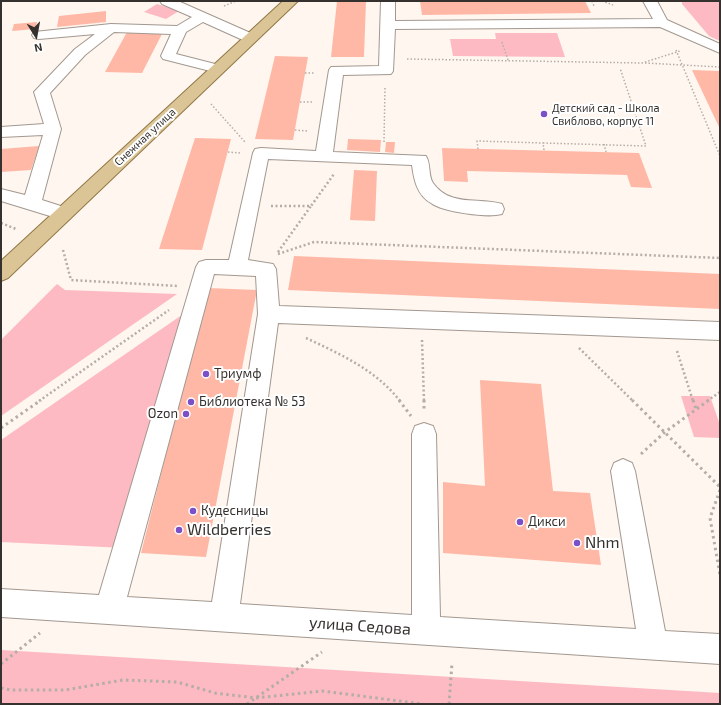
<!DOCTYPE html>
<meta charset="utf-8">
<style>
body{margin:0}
#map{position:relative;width:721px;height:705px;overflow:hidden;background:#fff6ef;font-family:"Exo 2",sans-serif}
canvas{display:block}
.frame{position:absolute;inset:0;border:2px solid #35312e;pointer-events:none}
.north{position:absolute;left:16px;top:16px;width:40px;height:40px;-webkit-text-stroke:3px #fff;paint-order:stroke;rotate:169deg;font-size:11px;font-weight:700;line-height:16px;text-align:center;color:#35312e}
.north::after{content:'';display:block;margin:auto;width:14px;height:18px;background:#35312e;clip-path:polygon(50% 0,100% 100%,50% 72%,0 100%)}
</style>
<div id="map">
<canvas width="721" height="705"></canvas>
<div class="frame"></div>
<div class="north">N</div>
</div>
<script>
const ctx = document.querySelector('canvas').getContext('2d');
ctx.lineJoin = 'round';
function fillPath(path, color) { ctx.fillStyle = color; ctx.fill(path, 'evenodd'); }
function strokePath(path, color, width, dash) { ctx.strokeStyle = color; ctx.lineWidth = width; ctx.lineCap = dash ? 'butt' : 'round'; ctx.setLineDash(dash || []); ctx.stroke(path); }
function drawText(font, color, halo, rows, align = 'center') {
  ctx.font = font + ' "Exo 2",sans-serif'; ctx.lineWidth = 4; ctx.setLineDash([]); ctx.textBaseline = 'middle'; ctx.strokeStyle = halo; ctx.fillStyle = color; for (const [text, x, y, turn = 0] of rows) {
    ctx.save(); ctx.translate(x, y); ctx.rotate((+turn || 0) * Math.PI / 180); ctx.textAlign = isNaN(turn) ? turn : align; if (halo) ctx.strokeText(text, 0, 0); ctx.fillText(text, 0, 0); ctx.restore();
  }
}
fillPath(new Path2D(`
 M682,1h38v40l-11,-5 -27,-32z
 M157,4l22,7 -13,8 -22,-7z
 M495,33h62l8,24 -112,-1 -3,-17h46z
 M57,284l8,6 112,4 -176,122v-76z
 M189,310l-65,238 -123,-6v-102z
 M681,396h29l10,29v13l-26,-1z
 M1,650l719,43v11h-719z`), '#fdbac3');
fillPath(new Path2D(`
 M337,1h29l-2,56h-33z
 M420,1h165l6,12 -169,2z
 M106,11v11l-49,5 2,-11z
 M37,22l-2,7 -23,2 2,-7z
 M127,32l35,2 -20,39 -37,-1z
 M275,56l33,1 -15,83 -38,-1z
 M692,70l28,1v58z
 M195,138l36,1 -29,111 -43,-1z
 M348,139l33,1 -1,12 -33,-2z
 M386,142h9l-1,11 -9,-1z
 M39,146l-8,24 -30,2v-23z
 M442,148l197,5 13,35 -21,-1 -4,-12 -160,-4 1,11 -24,-1z
 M354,170l23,1 -2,50 -25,-1z
 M294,256l426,18v35l-432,-19z
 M208,288l49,2 -51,267 -65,-4z
 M480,380l61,4 12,107 37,2 11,72 -158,-12v-71l42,4z`), '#ffb8a6');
const minor = new Path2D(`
 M160,1h18l77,34 2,3 -2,3h-10l-42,-19 -17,10 -10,22 47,12 2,3 -2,3 -5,1 -55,-14 -2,-3 10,-22 -57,-2 -29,23 -35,38 11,36 -19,71 28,9 2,5 -2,5 -7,1 -62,-19v-12l24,6 18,-60 -42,2v-10l43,-3 -10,-32 41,-43 20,-15 -56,5 -5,-1 -2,-3 2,-3 77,-8 66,2 15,-9 -30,-13z
 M381,1h14v20l258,-2 -10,-18h14l10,19 53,24v9l-60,-26 -265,2 -2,42 -2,3 -48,1 -10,77 93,4c5,8 2,20 7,27 17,24 44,14 69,21l2,5 -2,5c-15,4 -59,-2 -71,-11 -14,-8 -17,-23 -19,-38l-144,-6 -20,101 25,4 3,5 3,37 441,16v18l-442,-17 -38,281 172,11v-181l3,-8 9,-3 9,3 3,8 4,183 196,12 -25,-158 3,-8 9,-4 9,4 3,8 30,160 55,3v30l-719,-47v-28l98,6 97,-328 3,-5 7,-2h23l24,-107 2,-4 6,-1 55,3 13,-81 2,-3 48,-1zM214,274l42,2 2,38 -46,288 -85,-5z`);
const major = new Path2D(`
 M283,1h15l-290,277 -7,3v-20z`);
strokePath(minor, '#a29890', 2);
strokePath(major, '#917845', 2);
strokePath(new Path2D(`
 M592,1l2,5
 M602,1l11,4
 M224,6l12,-5
 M502,42l6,18
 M676,50l44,106
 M407,59l235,4 38,-12
 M645,63l75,4
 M305,73h10
 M300,102h12
 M211,104l34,38
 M295,130l12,1
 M384,142l1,-55
 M604,144l2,8
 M478,149l-1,-8 66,2
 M544,150l-1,-7 103,3 -26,-78
 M228,152l12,1`), '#b4ada8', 1.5, [1.5, 2]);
strokePath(new Path2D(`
 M271,206h40l23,-32
 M1,223l15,6
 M63,250l8,30 107,6
 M278,252l33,-46
 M278,254l36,-12 406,16
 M306,338c34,16 70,32 94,63
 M422,340l2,61
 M579,348l54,53
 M677,351l16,50
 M39,401l130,-91
 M707,401l13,-9`), '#b4ada8', 2.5, [2, 2.5]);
strokePath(new Path2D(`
 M399,400l12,16
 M424,400v11
 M632,400l88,87
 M693,400l3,9
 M1,428l40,-28
 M641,454l24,-22 44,-32
 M720,490l-10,28 10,57
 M1,664l39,-31
 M1,688l10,2h54l58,-10 54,2 38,11 41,5 66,-7 101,13
 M247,704l75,-52
 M449,704l3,-41`), '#b4ada8', 3, [2.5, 3.5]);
fillPath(minor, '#fff');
fillPath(major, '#dbc597');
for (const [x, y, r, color] of [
 [544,114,4,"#7a4fc8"],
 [206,374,4,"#7a4fc8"],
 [191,402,4,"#7a4fc8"],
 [186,414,4,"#7a4fc8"],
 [193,511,4,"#7a4fc8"],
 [520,522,4,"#7a4fc8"],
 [179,530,4,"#7a4fc8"],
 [577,543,4,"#7a4fc8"]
]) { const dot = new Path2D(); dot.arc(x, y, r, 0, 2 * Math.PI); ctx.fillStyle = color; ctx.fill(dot); strokePath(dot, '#fff', 1.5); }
drawText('11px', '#35312e', '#fff', [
 ["Детский сад - Школа",552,108],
 ["Свиблово, корпус 11",552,121]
], 'left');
drawText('11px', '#35312e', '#fff', [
 ["Снежная улица",145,137,-43]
]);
drawText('13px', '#35312e', '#fff', [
 ["Триумф",214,374],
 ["Библиотека № 53",199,402],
 ["Ozon",178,414,"right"],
 ["Кудесницы",201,511],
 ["Дикси",528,522]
], 'left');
drawText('16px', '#35312e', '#fff', [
 ["Wildberries",187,530],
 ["Nhm",585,543]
], 'left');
drawText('16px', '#35312e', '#fff', [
 ["улица Седова",360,626,4]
]);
</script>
